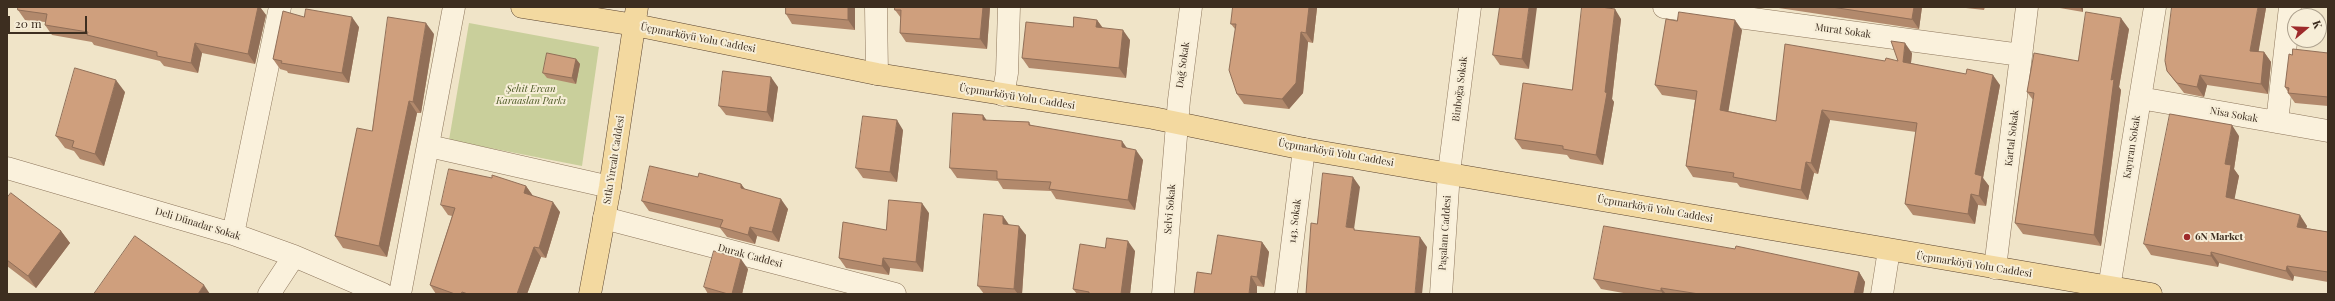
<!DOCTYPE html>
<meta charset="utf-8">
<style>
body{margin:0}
#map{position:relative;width:2335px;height:301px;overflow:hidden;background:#f0e4c8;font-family:"Playfair Display",serif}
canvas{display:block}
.frame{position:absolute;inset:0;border:8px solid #3d2e20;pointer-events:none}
.north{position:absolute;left:2287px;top:8px;width:40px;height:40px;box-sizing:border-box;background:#f7eed8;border:1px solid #ada18e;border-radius:50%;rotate:71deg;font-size:11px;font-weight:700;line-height:16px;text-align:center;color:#3d2e20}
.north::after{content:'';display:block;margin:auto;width:14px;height:18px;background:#9e2a2b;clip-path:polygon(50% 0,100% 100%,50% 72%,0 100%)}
.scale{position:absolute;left:8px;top:16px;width:79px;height:18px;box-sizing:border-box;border:2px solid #3d2e20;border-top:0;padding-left:5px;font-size:12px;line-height:14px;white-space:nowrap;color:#3d2e20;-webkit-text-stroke:3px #f7eed8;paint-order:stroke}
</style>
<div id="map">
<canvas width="2335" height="301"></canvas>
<div class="frame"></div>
<div class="north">K</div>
<div class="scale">20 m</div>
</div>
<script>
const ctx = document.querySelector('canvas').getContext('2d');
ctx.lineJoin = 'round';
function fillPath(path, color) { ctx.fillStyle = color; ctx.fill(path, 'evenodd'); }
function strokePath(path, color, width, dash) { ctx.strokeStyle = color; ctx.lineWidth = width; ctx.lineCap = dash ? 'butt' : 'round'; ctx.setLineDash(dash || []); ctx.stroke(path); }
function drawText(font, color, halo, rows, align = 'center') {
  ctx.font = font + ' "Playfair Display",serif'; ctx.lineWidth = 4; ctx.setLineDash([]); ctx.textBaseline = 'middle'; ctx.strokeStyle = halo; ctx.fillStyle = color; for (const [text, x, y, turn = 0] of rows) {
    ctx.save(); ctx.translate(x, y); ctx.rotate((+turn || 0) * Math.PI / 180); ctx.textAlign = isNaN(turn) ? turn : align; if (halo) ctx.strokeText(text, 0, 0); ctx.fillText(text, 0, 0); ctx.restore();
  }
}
fillPath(new Path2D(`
 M469,23l130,24 -17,119 -133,-26z`), '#c9cf9b');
const minor = new Path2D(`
 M876,7l1,67
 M1664,7l357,48
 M1003,95l4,-22 2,-66
 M2140,98l188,33
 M2277,122l13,-115
 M429,146l181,41
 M7,168l226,66 61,22 89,38
 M604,218l291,76
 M233,234l47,-227
 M1995,268l32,-261
 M2109,288l46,-281
 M269,294l25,-38
 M400,294l54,-287
 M1163,294l16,-194 12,-93
 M1286,294l18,-145
 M1441,294l8,-122 21,-165
 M1882,294l7,-44`);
const major = new Path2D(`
 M522,7l113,18 242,49 276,44 151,31 847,145
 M590,294l20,-107 27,-180`);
strokePath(minor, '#8d765c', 23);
strokePath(major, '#5b4430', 23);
strokePath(minor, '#faf1dc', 22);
strokePath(major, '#f3d9a0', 22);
fillPath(new Path2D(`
 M18,7h242l6,8 -11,49 -53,-11 -4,20 -34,-7 -4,-5 -66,-16 -2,-3 -40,-7 -7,-10v-3l-20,-2 -7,-10z
 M733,7h10l-1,1z
 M786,7h69v23l-63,-6 -6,-10z
 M895,7h95l-3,42 -81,-7 -6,-9 1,-15 -6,-8z
 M1233,7h83l1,1 -4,35 -5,-1 -5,51 -14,16 -45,-5 -7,-10 -2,-65 -4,-5z
 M1500,7l29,62 -29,-4 -7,-10z
 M1772,7h150l-3,22z
 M1957,7h28l-1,3z
 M2054,7h29v5z
 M2266,8l-8,44h6l7,10 -3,32 -61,-9 -3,12 -20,-4 -17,-22z
 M304,17l55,10 -10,56 -61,-10 -1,-2 -7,-2 -7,-10z
 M1621,19l-9,80 2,3 -11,63 -33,-6 -3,-4 -45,-6 -7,-10 57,-49z
 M1097,20l6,8 27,12 -4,38 -97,-10 -7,-10 51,-31z
 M1677,21l65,9 -14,81 48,10 109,-60h13l14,-8 -1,10 89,22 -17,93 6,8 -3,20 -8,-1 -3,19 -62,-9 -8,-11 11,-72 -86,-12 -12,54 -4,-1 -6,27 -68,-13 -3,-4 -44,-6 -7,-11 9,-66 -33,-5 -7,-10z
 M2129,29l-10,58 2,3 -20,156 -78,-12 -8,-11 18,-123 -6,-8z
 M434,34l-13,79h-4l-30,144 -44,-9 -8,-12 37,-105z
 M2328,53v53l-33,-3 -7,-10v-1l-3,-5 7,-32z
 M576,59l4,5 -4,20 -29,-6 -4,-5z
 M778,87l-5,35 -47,-7 -7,-9z
 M125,92l-21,74 -24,-7 -6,-8 -9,-3 -9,-12z
 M987,121l42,1 2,4 97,23 15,11 -8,50 -79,-11 -5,-8 -48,-2 -5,-8 -41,-3 -7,-10z
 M903,130l-6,52 -34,-4 -7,-10z
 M2239,136l-5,33 5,7 -5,23 73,27 -1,2 22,4v50l-34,-6 -1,5 -74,-18 -1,4 -67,-12 -7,-11z
 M698,177l43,7 4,5 43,20 -9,33 -22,-6 -2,8 -28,-7 -7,-9 -71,-17 -7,-10z
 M526,186l7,10 27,16 -14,46 -5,-1 -14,37h-91l-6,-9 22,-69 -4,-1 -7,-10z
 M7,198l54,33 9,12 -34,45 -29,-22z
 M929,213l-6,59 -33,-4 -1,7 -43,-7 -7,-10 47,-28z
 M1010,225l16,10 -4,59h-38l-6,-8z
 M1262,242l7,10 -5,35 -7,-1 -46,-12z
 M1105,248l30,3 -5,43h-53l-4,-5z
 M748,269l-6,25h-34l-4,-7z
 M1859,272l6,10 -2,12h-234l-28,-5 -7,-10z`), '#b2896c');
fillPath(new Path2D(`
 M258,7h2l6,8 -11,49 -7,-10z
 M848,7h7v23l-7,-10z
 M983,7h7l-3,42 -7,-10z
 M1309,7h7l1,1 -4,35 -7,-10z
 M1529,7h8l-8,62 -7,-10z
 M1914,7h8l-3,22 -7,-10z
 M2080,7h3v5z
 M2258,7h8v1l-9,53 -7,-10z
 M1615,9l6,10 -9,80 2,3 -11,63 -7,-10z
 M352,17l7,10 -10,56 -7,-10z
 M2121,18l8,11 -10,58 2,3 -20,156 -7,-11 17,-155z
 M1097,20l7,10 -8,-3z
 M1735,20l7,10 -15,90 -7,-10z
 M426,23l8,11 -13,79 -8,-11z
 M1123,30l7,10 -4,38 -7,-10z
 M1301,32l7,10 -5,51 -14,16 -7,-10z
 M195,43l7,10 -4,20 -7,-10z
 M1905,43l7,10 -2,19 -7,-10z
 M2264,52l7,10 -3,32 -7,-10z
 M576,59l4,5 -4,20 -4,-6z
 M1993,75l7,10 -17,93 6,8 -3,20 -7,-10 -4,-22z
 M2200,75l7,10 -3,12 -7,-10z
 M771,77l7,10 -5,35 -6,-10z
 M116,80l9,12 -21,74 -9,-12z
 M409,101l8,12 -30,144 -8,-11z
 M1822,110l8,10 -12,54 -7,-11z
 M983,115l7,10 -7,-5z
 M897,120l6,10 -6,52 -7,-10z
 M2232,125l7,11 -5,33 5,7 -6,31 -7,-10 -1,-33z
 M1122,141l7,10 -7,-4z
 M1136,150l7,10 -8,50 -7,-10z
 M1806,162l8,11 -6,27 -7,-10z
 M1353,177l7,10 -6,42 7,9 -15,-11z
 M741,184l7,10 -7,-6z
 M526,186l7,10 -9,-3z
 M1971,194l7,11 -3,19 -7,-10z
 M781,199l7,10 -9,33 -7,-10z
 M553,202l7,10 -14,46 -7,-10z
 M922,203l7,10 -6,59 -7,-10z
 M2300,215l7,11 -3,11 -7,-10z
 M1003,216l7,10 -7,-2z
 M1019,226l7,9 -4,59h-4l-4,-5z
 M750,227l7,9 -2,8 -7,-9z
 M61,231l9,12 -34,45 -8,-12z
 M1420,237l7,10 -5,47h-7z
 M1128,241l7,10 -5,43h-9z
 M1262,242l7,10 -5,35 -7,-10z
 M534,247l7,10 -14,37h-10z
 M2211,252l8,11 -1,4 -7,-11z
 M883,258l7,10 -1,7 -7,-9z
 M741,259l7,10 -6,25h-10z
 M2287,266l7,10 -1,5 -7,-10z
 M1859,272l6,10 -2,12h-9z
 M1251,276l6,10v8h-8z
 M204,285l6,9h-12z
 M1661,288l5,6h-3l-2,-3z`), '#916f58');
const building = new Path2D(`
 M18,7h240l-10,47 -53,-11 -4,20 -34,-7v-4l-70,-17 1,-3 -43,-7 2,-11 -29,-4z
 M786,7h62v13l-62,-6z
 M895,7h88l-3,32 -80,-6 1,-23h-6z
 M1233,7h76l-3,26 -5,-1 -5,51 -14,16 -45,-5 -8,-24 7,-46h-5z
 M1500,7h29l-7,52 -29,-4z
 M1582,7h19l14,2 -10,83 2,1 -11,62 -33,-6v-3l-48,-7 8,-56 49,7z
 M1832,7h82l-2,12z
 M2172,7h86l-8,44 14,1 -3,32 -61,-9 -3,12 -20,-4 -10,-12 -2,-10z
 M306,9l46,8 -10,56 -61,-10 1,-2 -9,-2 10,-48 21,6z
 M1679,12l56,8 -15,90 56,11 9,-77 100,17 1,-3 12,3 -7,-20 14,2 -2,19 63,12 1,-5 26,6 -18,99 7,2 -3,20 -8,-2 -3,20 -63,-10 12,-81 -95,-13 -11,53 -5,-1 -5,28 -68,-13 1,-4 -48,-7 11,-75 -42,-6 11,-66 11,2z
 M2086,12l35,6 -10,62 3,-1 -20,156 -79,-12 19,-130 -7,-1 7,-39 44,8z
 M388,17l38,6 -13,79 -4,-1 -30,145 -44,-10 22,-108 15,3z
 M1074,17l23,3 -1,7 27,3 -4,38 -97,-10 4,-36 47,5z
 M2293,49l35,4v44l-40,-4 1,-5 -4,-1 4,-33 3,1z
 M547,53l29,6 -4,19 -29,-5z
 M75,68l41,12 -21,74 -23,-7 2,-6 -18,-5z
 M723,71l48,6 -4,35 -48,-6z
 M953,113l30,2v5l46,2v3l93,16v6l14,3 -8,50 -79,-11 2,-7 -54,-3v-8l-47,-3z
 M2170,114l62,11 -7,39 6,1 -5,32 74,18 -3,12 31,5v40l-41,-6 -1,5 -75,-19v4l-67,-12z
 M863,116l34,4 -7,52 -34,-4z
 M650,166l48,11 1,-4 42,11v4l40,11 -9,33 -22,-5 -2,8 -28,-8 3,-7 -81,-19z
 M449,169l43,9v-3l34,11 -2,7 29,9 -14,46 -5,-1 -17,47h-49l-6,-2 -1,2h-6l-25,-9 25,-77 -14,-3z
 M1323,173l30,4 -7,50 8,1v2l66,7 -5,57h-109l5,-71 6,1z
 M11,193l50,38 -33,45 -21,-16v-62z
 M889,200l33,3 -6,59 -33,-4 -1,8 -43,-8 4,-36 43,8z
 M984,214l19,2v8l16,2 -5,63 -36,-3z
 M1604,226l131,23 1,-3 123,26 -5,22h-155l-38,-6v3l-67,-12z
 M1218,235l44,7 -5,35 -6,-1 -2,18h-55l3,-22 14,2z
 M135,236l69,49 -6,9h-104z
 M1107,238l21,3 -7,53h-32v-2l-16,-3 7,-45 25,4z
 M714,251l27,8 -9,35h-4l-24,-7z`);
fillPath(building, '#cf9f7d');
strokePath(building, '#916f58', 1);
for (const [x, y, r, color] of [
 [2187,237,4,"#9e2a2b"]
]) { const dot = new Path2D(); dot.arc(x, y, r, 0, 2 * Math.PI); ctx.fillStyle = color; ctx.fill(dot); strokePath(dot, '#f7eed8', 1.5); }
drawText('10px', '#3d2e20', '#f7eed8', [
 ["Murat Sokak",1843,31,8],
 ["Üçpınarköyü Yolu Caddesi",698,38,11],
 ["Dağ Sokak",1183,65,-82],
 ["Binboğa Sokak",1460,89,-83],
 ["Üçpınarköyü Yolu Caddesi",1017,97,9],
 ["Nisa Sokak",2234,115,10],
 ["Kartal Sokak",2012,138,-83],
 ["Kayıran Sokak",2132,147,-81],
 ["Üçpınarköyü Yolu Caddesi",1336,153,10],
 ["Sıtkı Yırcalı Caddesi",614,160,-81],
 ["Selvi Sokak",1170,209,-85],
 ["Üçpınarköyü Yolu Caddesi",1655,209,10],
 ["143. Sokak",1295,221,-83],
 ["Deli Dünadar Sokak",198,224,17],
 ["Paşalanı Caddesi",1445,233,-86],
 ["Durak Caddesi",750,256,15],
 ["Üçpınarköyü Yolu Caddesi",1974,265,9]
]);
drawText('italic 10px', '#4d5a26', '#f7eed8', [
 ["Şehit Ercan",531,89],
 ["Karaaslan Parkı",531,101]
]);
drawText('bold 10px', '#3d2e20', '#f7eed8', [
 ["6N Market",2195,237]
], 'left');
</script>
